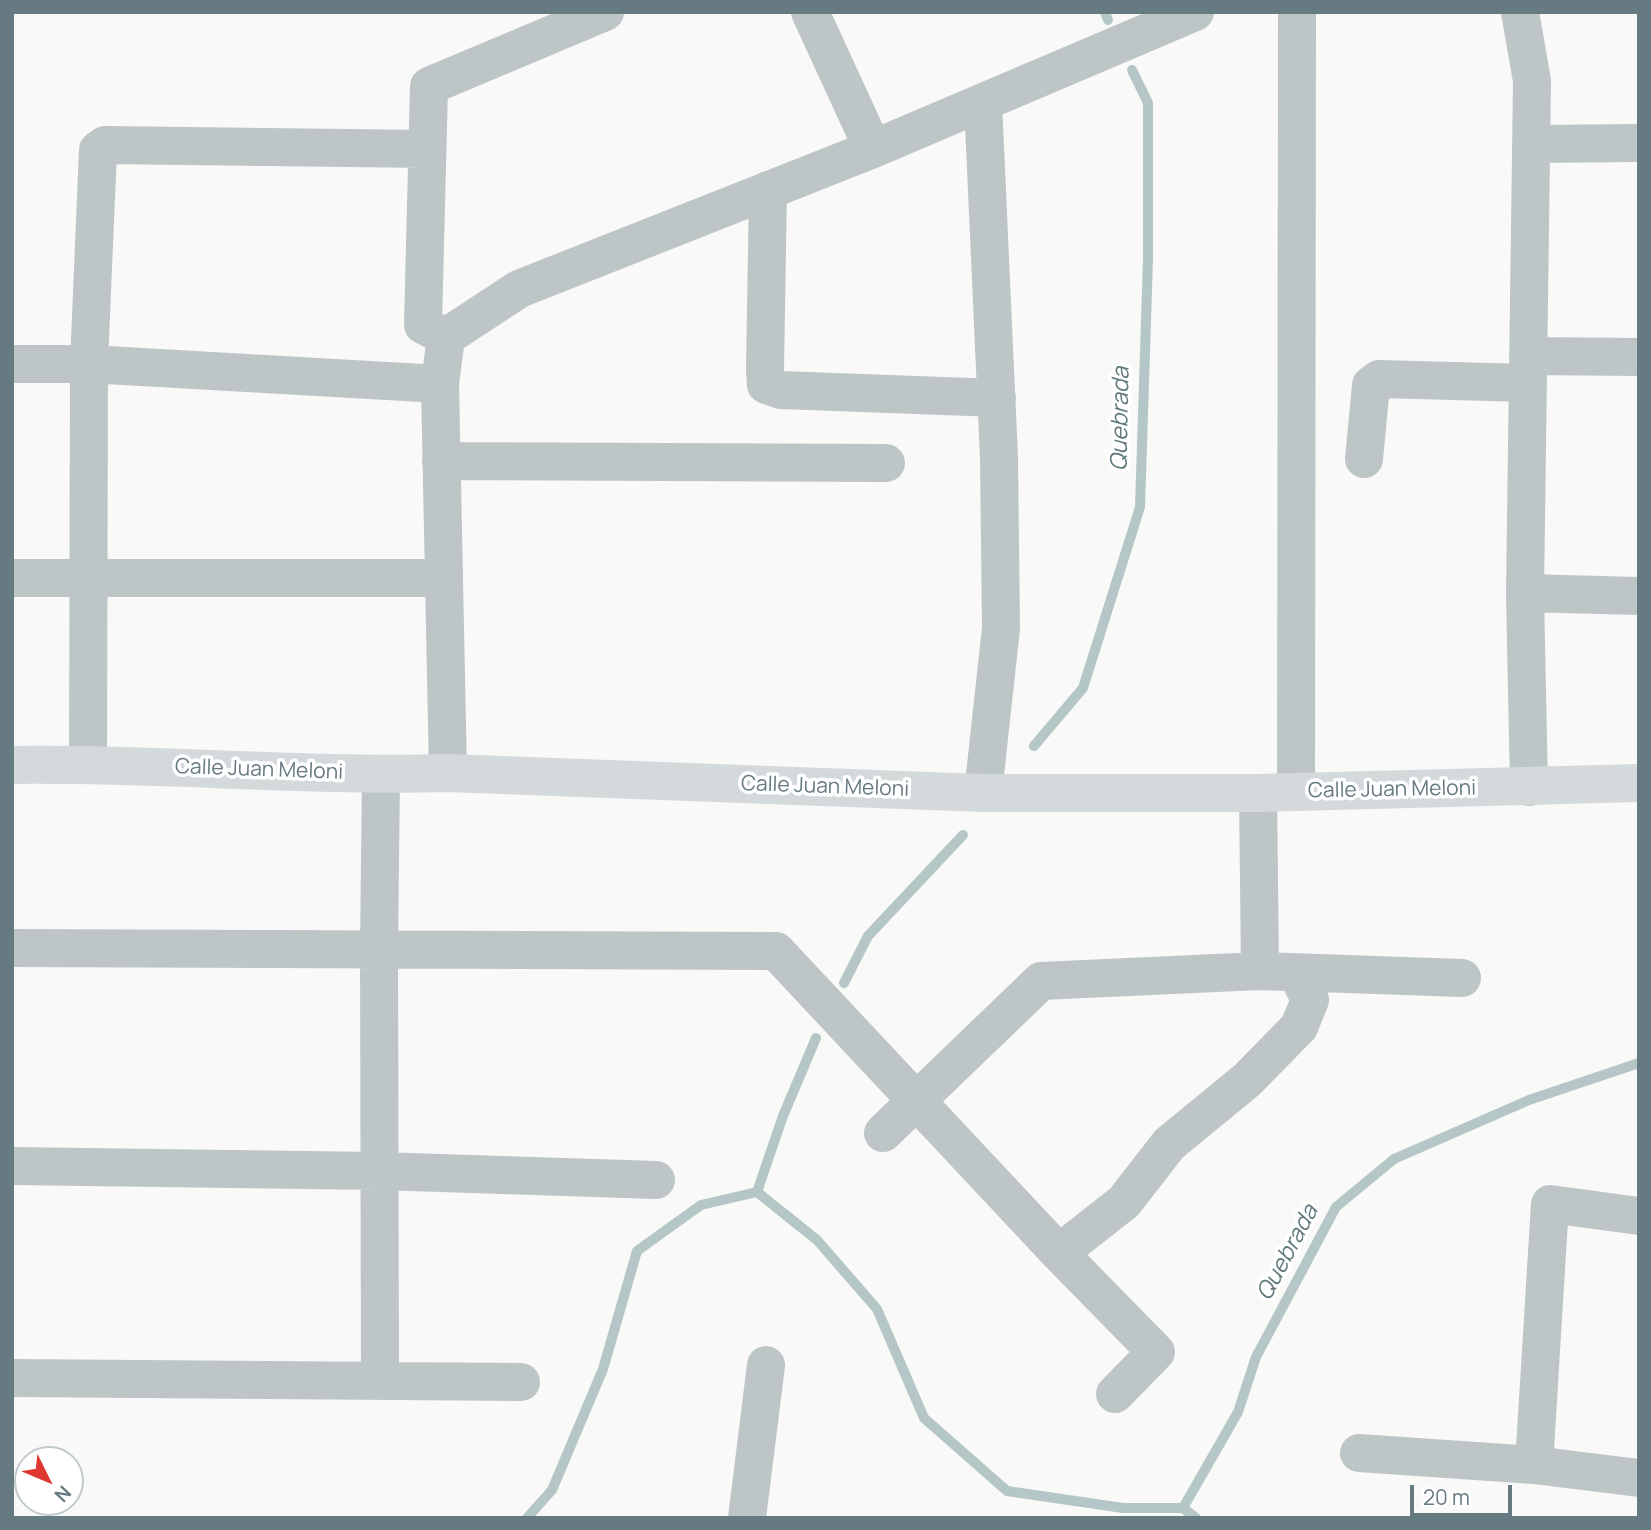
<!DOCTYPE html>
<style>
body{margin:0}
#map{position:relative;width:1651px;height:1530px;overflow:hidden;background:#f9f9f7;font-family:Manrope,sans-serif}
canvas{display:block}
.frame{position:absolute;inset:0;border:14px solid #657a81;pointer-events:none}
.north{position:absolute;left:14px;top:1446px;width:70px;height:70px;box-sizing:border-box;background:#fff;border:2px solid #c1cacd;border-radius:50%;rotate:133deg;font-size:19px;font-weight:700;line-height:28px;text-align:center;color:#657a81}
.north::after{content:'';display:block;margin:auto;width:24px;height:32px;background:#df3731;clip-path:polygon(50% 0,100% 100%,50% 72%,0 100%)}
.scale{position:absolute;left:1410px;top:1485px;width:102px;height:32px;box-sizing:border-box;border:4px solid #657a81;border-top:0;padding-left:9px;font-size:21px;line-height:24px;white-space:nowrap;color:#657a81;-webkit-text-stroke:5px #fff;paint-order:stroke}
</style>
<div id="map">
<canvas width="1651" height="1530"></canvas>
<div class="frame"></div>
<div class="north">N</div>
<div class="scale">20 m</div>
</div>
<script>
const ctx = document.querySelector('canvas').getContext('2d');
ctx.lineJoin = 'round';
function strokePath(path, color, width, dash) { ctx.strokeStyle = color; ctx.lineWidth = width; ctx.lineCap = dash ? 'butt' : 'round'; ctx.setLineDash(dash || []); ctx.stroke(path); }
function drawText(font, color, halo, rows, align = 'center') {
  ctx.font = font + ' Manrope,sans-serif'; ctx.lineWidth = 7; ctx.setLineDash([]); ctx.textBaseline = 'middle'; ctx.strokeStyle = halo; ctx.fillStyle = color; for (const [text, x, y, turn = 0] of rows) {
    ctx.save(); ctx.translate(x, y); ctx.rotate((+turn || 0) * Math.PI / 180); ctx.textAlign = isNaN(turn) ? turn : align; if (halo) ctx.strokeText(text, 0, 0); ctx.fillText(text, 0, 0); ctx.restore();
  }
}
strokePath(new Path2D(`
 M1105,12l3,8
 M1034,746l49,-58 57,-181 8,-248v-156l-16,-33
 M844,983l24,-47 95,-101
 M757,1192l26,-76 33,-78
 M1183,1508l55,-96 18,-55 80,-150 58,-48 135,-59 110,-37
 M527,1518l25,-28 51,-121 34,-118 64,-46 56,-13 60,48 60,69 47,109 83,73 116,17h60l13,10`), '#b5c6c7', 10);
strokePath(new Path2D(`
 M810,12l63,137
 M1520,12l12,69 -7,512 4,194
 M983,102l16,356 2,170 -18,165
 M1531,144l108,-1
 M768,190l-3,180 1,15 15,5 216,8
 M446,337l-23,-12 6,-239 176,-74
 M1528,356l111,1
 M12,364h77l351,20
 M1364,459l7,-74 8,-6 149,4
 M441,461l445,2
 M12,578h432
 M1525,593l114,3
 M88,764l1,-400 9,-214 7,-5 322,4
 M448,773l-8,-389 6,-47 73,-48 354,-140 322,-137
 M1296,792l1,-780
 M1258,793l2,178
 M12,948l764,3 283,302 97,99 -41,42
 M883,1133l158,-152 219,-10 202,7
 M12,1166l367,5 277,9
 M1059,1253l65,-51 45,-58 78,-64 52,-53 11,-27 -13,-27
 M12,1378l509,4
 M380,1381l-1,-431 2,-175
 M1359,1453l175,12 105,13
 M1534,1465l16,-261 89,12
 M747,1518l19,-153`), '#bec5c7', 38);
strokePath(new Path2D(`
 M12,765c146,-2 291,12 436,8l535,20h275l381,-10`), '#d4d9dc', 38);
drawText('21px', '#657a81', '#fff', [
 ["Calle Juan Meloni",259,770,2],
 ["Calle Juan Meloni",825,787,2],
 ["Calle Juan Meloni",1392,790,-1]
]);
drawText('italic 23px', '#60797b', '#fff', [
 ["Quebrada",1121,419,-89],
 ["Quebrada",1288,1253,-62]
]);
</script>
